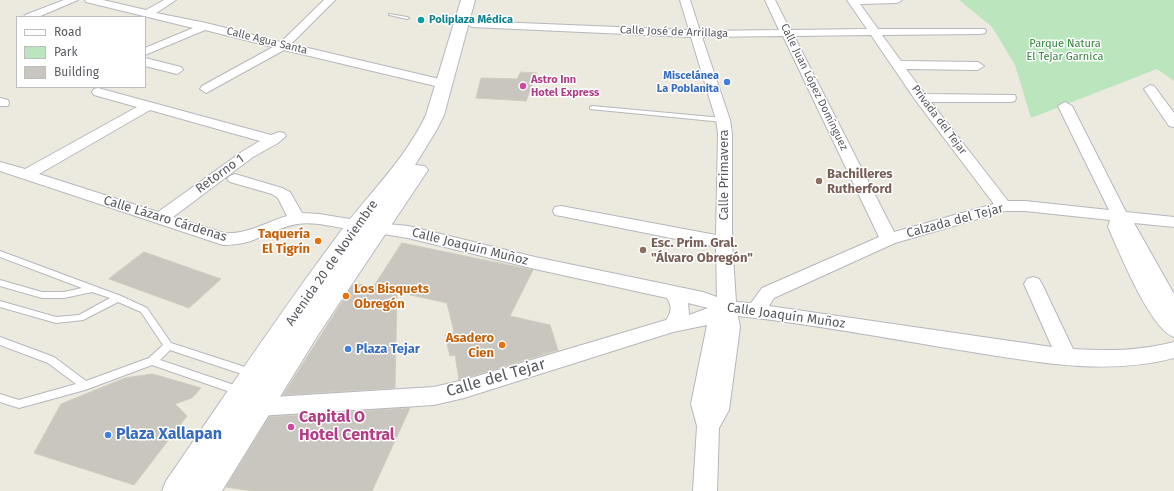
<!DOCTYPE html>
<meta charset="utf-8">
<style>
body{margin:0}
#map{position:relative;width:1174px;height:491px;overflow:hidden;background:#eceadf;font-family:"Fira Sans",sans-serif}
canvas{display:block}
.legend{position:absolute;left:16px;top:16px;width:130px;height:72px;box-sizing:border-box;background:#fff;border:1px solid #bcbdbf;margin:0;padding:5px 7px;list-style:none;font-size:12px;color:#585b60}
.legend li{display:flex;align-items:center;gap:8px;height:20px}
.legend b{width:20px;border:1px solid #bcbdbf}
</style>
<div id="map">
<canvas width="1174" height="491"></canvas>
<ul class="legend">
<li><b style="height:5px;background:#fff"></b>Road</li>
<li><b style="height:11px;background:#bae5bd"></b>Park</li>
<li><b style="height:11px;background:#c8c6be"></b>Building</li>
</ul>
</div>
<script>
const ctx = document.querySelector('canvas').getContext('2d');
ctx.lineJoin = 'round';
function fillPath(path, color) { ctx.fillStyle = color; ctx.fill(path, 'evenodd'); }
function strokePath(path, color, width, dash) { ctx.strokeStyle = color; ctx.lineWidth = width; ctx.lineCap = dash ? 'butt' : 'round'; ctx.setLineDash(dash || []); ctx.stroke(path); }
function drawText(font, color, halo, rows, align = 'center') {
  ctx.font = font + ' "Fira Sans",sans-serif'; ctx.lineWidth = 3; ctx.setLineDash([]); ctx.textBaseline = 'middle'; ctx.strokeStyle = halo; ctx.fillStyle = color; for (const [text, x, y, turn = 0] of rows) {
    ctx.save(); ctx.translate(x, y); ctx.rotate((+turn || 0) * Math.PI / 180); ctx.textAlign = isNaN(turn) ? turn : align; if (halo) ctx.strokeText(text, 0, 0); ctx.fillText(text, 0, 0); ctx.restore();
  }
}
fillPath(new Path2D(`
 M959,0h215v81l-17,-12 -126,49 -16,-53 -18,-30 -6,-9z`), '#bae5bd');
const building = new Path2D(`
 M521,72l16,1 -11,28 -50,-3 5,-20 36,1z
 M402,243l131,27 -23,46 40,9 8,25 -99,30 -4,-25 -5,1 -5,-21 9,-3 -7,-29 -50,-11 -2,96 -112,7 71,-112 19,4z
 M144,252l77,27 -32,29 -80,-29z
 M153,374l48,14 -9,10 -17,6 12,12 -53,69 -100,-32 27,-49 64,-26z
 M410,408l-38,83h-119l-27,-4 43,-70z`);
fillPath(building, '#c8c6be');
strokePath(building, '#d0cbbd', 1);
const lane = new Path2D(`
 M389,14l18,3 2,1 -2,1 -18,-4z
 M592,106l131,12 3,2 -3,2 -133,-13v-2z
 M0,251l121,45 26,12 24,35 83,27 2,3 -2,3 -3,1 -81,-27 -10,10 83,28 1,3 -1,3 -4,1 -87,-30 -67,25 -66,18 -19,-6v-8l19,6 57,-16 -28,-21 -48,-18v-8l54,20 32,24 63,-23 14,-13 -22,-33 -23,-10 -35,18 -27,3 -56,-16v-6l56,16 23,-2 31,-17 -18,-6 -28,6h-22l-42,-12v-6l42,12h22l18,-4 -82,-31z`);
const street = new Path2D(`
 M64,0h14l-40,17h-14l1,-2z
 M85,0h18l43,10 18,-10h12l-20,13 50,10 75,19 43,-42h11l-44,44 157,37 2,3 -6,4 -160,-38 -78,43 -6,-4 2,-3 71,-39 -68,-17 -60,25v-7l48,-20 -107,-26z
 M680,0h10l10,31 79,-1 -14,-30h10l15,30 77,-1 -20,-29h55l-5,3 -37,1 18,25h107l1,2 -1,2 -4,1 -99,1 19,26 77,1 6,4 -6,4 -72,-1 19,25 90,1 1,3 -1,3 -5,1h-79l77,99h17l84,9 -51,-104 7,-4 7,4 54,106 48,5v10l-40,-4 40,71v43c-24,-8 -55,-86 -66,-110l2,-7 -85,-9h-20l-110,32 -121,55 -5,8 283,41 -28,-63 3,-5 6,-2 6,2 3,5 31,65c35,2 67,2 101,-7v16c-69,18 -139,4 -208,-7 -76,-12 -152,-27 -228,-35l2,11 -11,83 -10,18 -2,63h-24l4,-65 -6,-22 16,-79 -34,7 -209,66 -30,7 -177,11 -8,-2 -3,-7 3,-7 8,-2 177,-11 30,-7 202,-60c6,-8 6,-14 1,-22l-132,-29 -127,-31 -37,-6 -2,-4 2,-4 6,-1 31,3 127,31 168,35 14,5 -1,-50 -155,-31 -6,-1 -2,-4 2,-4 6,-1 155,29 2,-101 -2,-14 -25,-83 -219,-10 -5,-3 5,-3 217,9zM871,35l45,66 78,103 -100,28 -100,-196zM783,36l96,201 -117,51 -11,15 -15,-1 -4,-60v-108l-2,-14 -28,-83zM688,303l20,5 -19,7z
 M145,58l36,9 2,3 -6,4 -32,-8z
 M1150,85l4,1 20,27v14l-5,-1 -25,-37z
 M98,88l173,47 8,-3 5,1 2,3 -8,7 -25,14 -80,60 51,16c23,2 42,-11 63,-17l-9,-18 -6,-4 -42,-12 -3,-3 3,-3 5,-2 47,14 8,4 12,21 17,1 37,6 6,1 2,4 -2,4 -6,1c-19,-2 -40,-9 -59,-6 -27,5 -43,22 -74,21l-223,-74v-9l25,7 112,-62 -43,-12 -2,-3 2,-3zM150,110l110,31 -17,10 -85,61 -119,-38z
 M0,98l8,2 1,3 -1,3h-8z`);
const secondary = new Path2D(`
 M461,0h14l-31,115 -8,16 -21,34 10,1 3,4 -110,165 -96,156h-60l4,-10c56,-81 110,-163 169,-242 30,-42 69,-77 91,-124z`);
strokePath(lane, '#b5b7bc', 2);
strokePath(street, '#b5b7bc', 2);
strokePath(secondary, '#b5b8bf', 2);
fillPath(lane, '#fff');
fillPath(street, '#fff');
fillPath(secondary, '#fff');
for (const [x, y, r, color] of [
 [421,20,4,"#0f9aa8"],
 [727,82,4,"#3f7fe0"],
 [523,86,4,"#d1479c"],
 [819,181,4,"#8d6e63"],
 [318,241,4,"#e8710a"],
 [643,250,4,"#8d6e63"],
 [346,296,4,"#e8710a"],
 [502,345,4,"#e8710a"],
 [348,349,4,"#3f7fe0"],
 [291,427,4,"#d1479c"],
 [108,435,4,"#3f7fe0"]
]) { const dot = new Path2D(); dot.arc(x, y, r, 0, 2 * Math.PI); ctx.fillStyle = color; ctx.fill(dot); strokePath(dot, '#fff', 1.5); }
drawText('bold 11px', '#0d838f', '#fff', [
 ["Poliplaza Médica",429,20]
], 'left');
drawText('11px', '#585b60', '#fff', [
 ["Calle José de Arrillaga",674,32,2],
 ["Calle Agua Santa",267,41,14],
 ["Calle Juan López Domínguez",814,87,64],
 ["Privada del Tejar",939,120,53]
]);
drawText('11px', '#32853c', '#fff', [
 ["Parque Natura",1065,44],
 ["El Tejar Garnica",1065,57]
]);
drawText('bold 11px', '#366cbe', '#fff', [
 ["Miscelánea",719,76],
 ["La Poblanita",719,89]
], 'right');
drawText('bold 11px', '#b23c85', '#fff', [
 ["Astro Inn",531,80],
 ["Hotel Express",531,93]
], 'left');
drawText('13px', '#585b60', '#fff', [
 ["Retorno 1",220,174,-36],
 ["Calle Primavera",724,175,-90],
 ["Calle Lázaro Cárdenas",165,219,17],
 ["Calzada del Tejar",955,221,-15],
 ["Calle Joaquín Muñoz",470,247,14],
 ["Avenida 20 de Noviembre",332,263,-55],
 ["Calle Joaquín Muñoz",786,316,8]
]);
drawText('bold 13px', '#785e54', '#fff', [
 ["Bachilleres",827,174],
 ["Rutherford",827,189],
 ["Esc. Prim. Gral.",651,243],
 ["\"Álvaro Obregón\"",651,258]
], 'left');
drawText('bold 13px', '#c56008', '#fff', [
 ["Taquería",310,234],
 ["El Tigrín",310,249],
 ["Los Bisquets",354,289,"left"],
 ["Obregón",354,304,"left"],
 ["Asadero",494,338],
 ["Cien",494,353]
], 'right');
drawText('bold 13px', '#366cbe', '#fff', [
 ["Plaza Tejar",356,349]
], 'left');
drawText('16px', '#585b60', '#fff', [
 ["Calle del Tejar",496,378,-16]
]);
drawText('bold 16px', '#b23c85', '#fff', [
 ["Capital O",299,418],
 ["Hotel Central",299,436]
], 'left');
drawText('bold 16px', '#366cbe', '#fff', [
 ["Plaza Xallapan",116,435]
], 'left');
</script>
